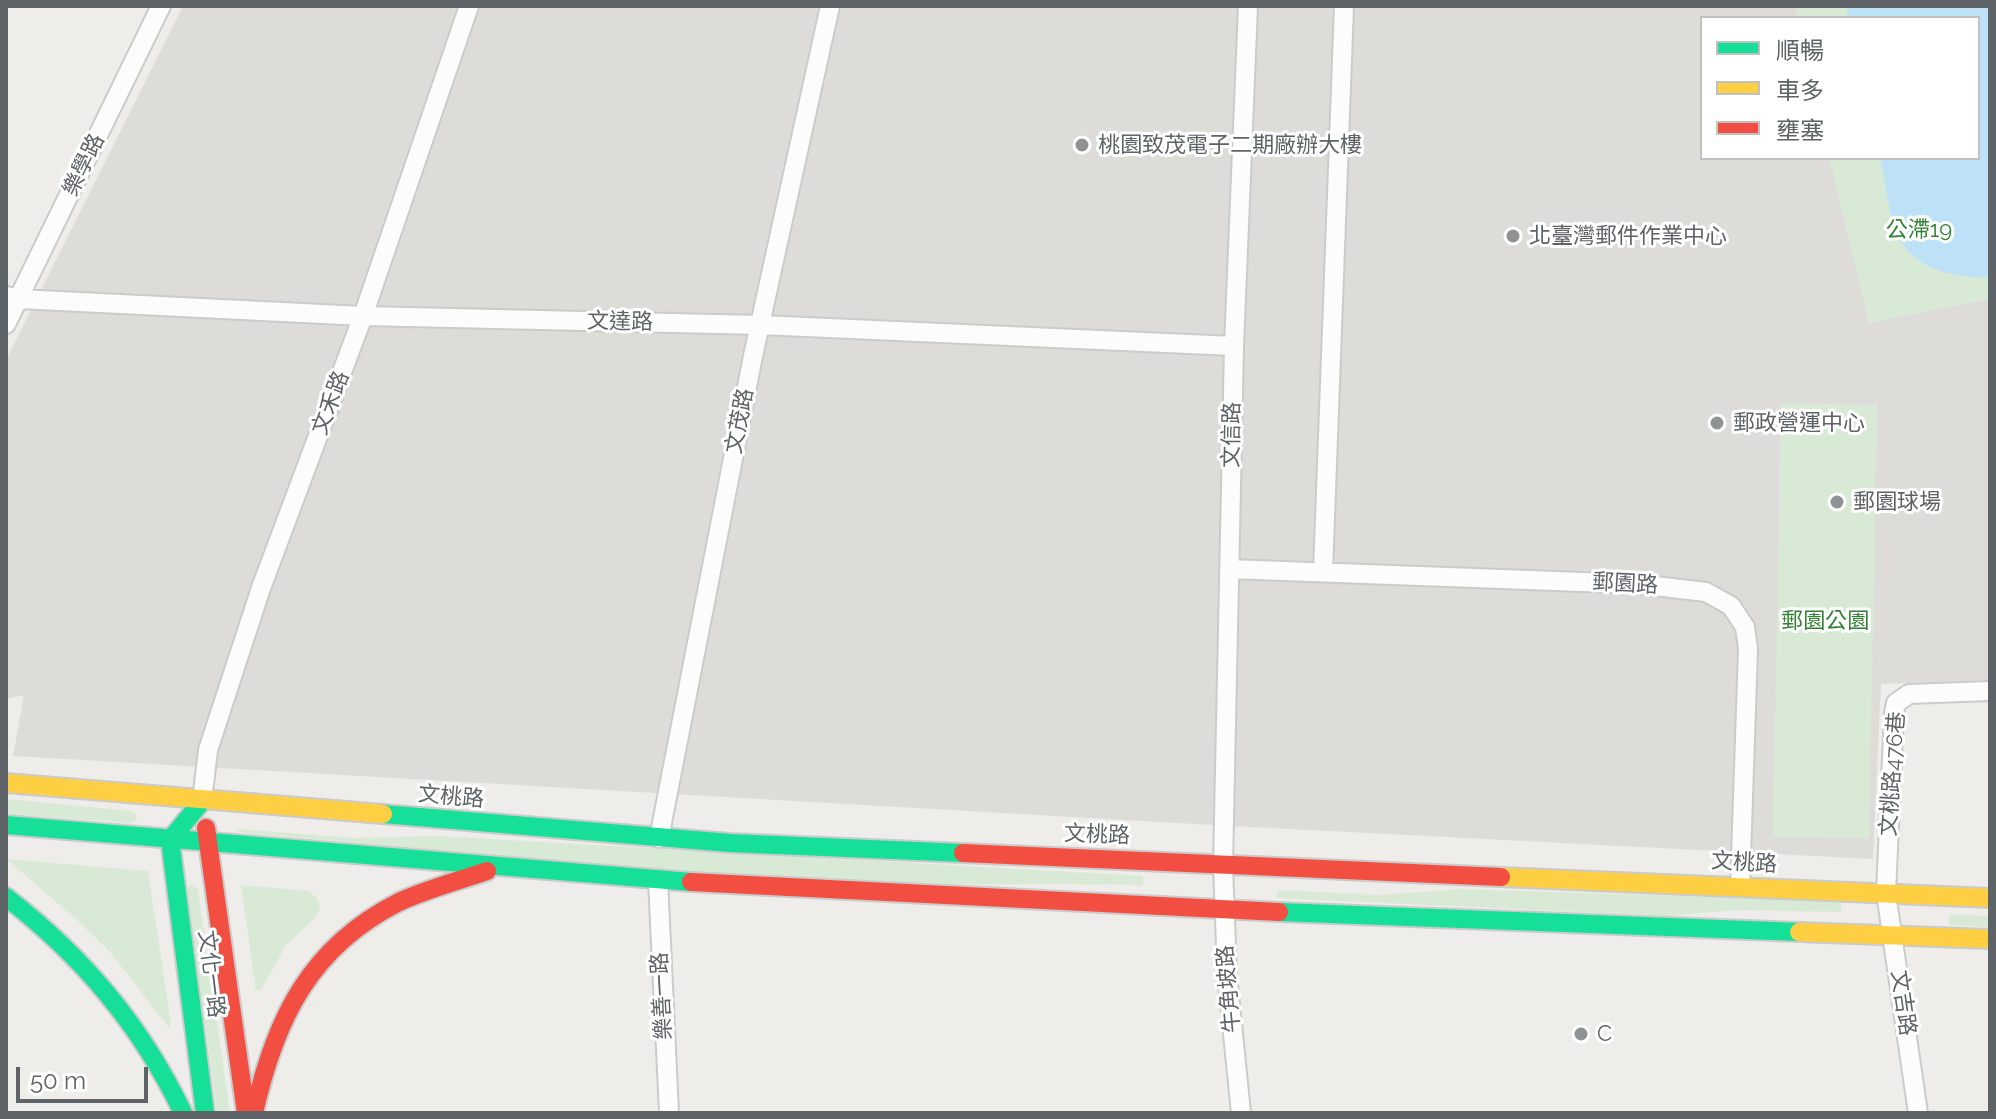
<!DOCTYPE html>
<meta charset="utf-8">
<style>
body{margin:0}
#map{position:relative;width:1996px;height:1119px;overflow:hidden;background:#eeede9;font-family:Raleway,"Noto Sans TC",sans-serif}
canvas{display:block}
.frame{position:absolute;inset:0;border:8px solid #5e6367;pointer-events:none}
.legend{position:absolute;left:1700px;top:16px;width:280px;height:144px;box-sizing:border-box;background:#fff;border:2px solid #bfc1c2;margin:0;padding:10px 14px;list-style:none;font-size:24px;color:#5e6367}
.legend li{display:flex;align-items:center;gap:16px;height:40px}
.legend b{width:40px;border:2px solid #bfc1c2}
.scale{position:absolute;left:16px;top:1067px;width:132px;height:36px;box-sizing:border-box;border:4px solid #5e6367;border-top:0;padding-left:10px;font-size:24px;line-height:28px;white-space:nowrap;color:#5e6367;-webkit-text-stroke:6px #fff;paint-order:stroke}
</style>
<div id="map">
<canvas width="1996" height="1119"></canvas>
<div class="frame"></div>
<ul class="legend">
<li><b style="height:10px;background:#16e098"></b>順暢</li>
<li><b style="height:10px;background:#ffcf43"></b>車多</li>
<li><b style="height:10px;background:#f24e42"></b>壅塞</li>
</ul>
<div class="scale">50 m</div>
</div>
<script>
const ctx = document.querySelector('canvas').getContext('2d');
ctx.lineJoin = 'round';
function fillPath(path, color) { ctx.fillStyle = color; ctx.fill(path, 'evenodd'); }
function strokePath(path, color, width, dash) { ctx.strokeStyle = color; ctx.lineWidth = width; ctx.lineCap = dash ? 'butt' : 'round'; ctx.setLineDash(dash || []); ctx.stroke(path); }
function drawText(font, color, halo, rows, align = 'center') {
  ctx.font = font + ' Raleway,"Noto Sans TC",sans-serif'; ctx.lineWidth = 6; ctx.setLineDash([]); ctx.textBaseline = 'middle'; ctx.strokeStyle = halo; ctx.fillStyle = color; for (const [text, x, y, turn = 0] of rows) {
    ctx.save(); ctx.translate(x, y); ctx.rotate((+turn || 0) * Math.PI / 180); ctx.textAlign = isNaN(turn) ? turn : align; if (halo) ctx.strokeText(text, 0, 0); ctx.fillText(text, 0, 0); ctx.restore();
  }
}
fillPath(new Path2D(`
 M183,6h1613l2,12h-96v140h128l39,164 121,-23v381l-109,4 -8,175 -679,-35 -1181,-68 11,-61 -18,4v-339z`), '#dedcd9');
fillPath(new Path2D(`
 M1796,6h194v293l-121,24 -39,-165h148v-140h-180z
 M1781,403l96,2 -8,433 -96,-1z
 M6,799l125,12 4,2 2,6 -5,4 -126,-9z
 M238,829l116,9 82,-2 707,40v9c-118,-3 -235,3 -352,-5 -185,-12 -370,-32 -555,-48z
 M6,859l142,12 23,153 -2,4 -59,-76 -36,-35z
 M193,884l5,6 32,223h-13l-30,-226z
 M241,885l68,6 9,8 2,9 -5,10 -29,27 -25,45 -5,1z
 M1460,889l382,12 -1,11 -105,-2 -70,6 -389,-18 1,-8 102,5z
 M1950,914l40,2v11l-41,-2z`), '#d8ead5');
fillPath(new Path2D(`
 M1846,6h144v270c-12,4 -24,0 -37,-2 -66,-13 -61,-63 -73,-116h98v-140h-129z`), '#bde2f8');
const street = new Path2D(`
 M6,296l13,3 344,17 398,9 473,21
 M6,324l155,-318
 M1229,569l408,15 69,8 25,14 14,21 3,22 -8,238
 M1323,572l21,-566
 M202,801l6,-51 53,-162 102,-272 106,-310
 M659,838l94,-482 77,-350
 M658,880l11,233
 M1241,1113l-14,-139 -4,-109 11,-519 14,-340
 M1918,1113l-32,-220 8,-180 2,-10 13,-9 81,-3`);
const fast = new Path2D(`
 M202,801l-32,39 35,273
 M383,814l347,29 233,10
 M6,825l685,57
 M6,897c77,60 135,128 177,216
 M1279,912l520,20`);
const slow = new Path2D(`
 M6,783l377,31
 M1501,877l489,21
 M1799,932l191,7`);
const jam = new Path2D(`
 M206,828l40,285
 M963,853l538,24
 M691,882l588,30
 M254,1113c21,-94 56,-166 145,-211 28,-13 59,-21 88,-31`);
strokePath(street, '#cacccb', 22);
strokePath(fast, '#cacbca', 22);
strokePath(slow, '#cacbca', 22);
strokePath(jam, '#cacbca', 22);
strokePath(street, '#fcfcfc', 18);
strokePath(fast, '#16e098', 18);
strokePath(slow, '#ffcf43', 18);
strokePath(jam, '#f24e42', 18);
for (const [x, y, r, color] of [
 [1082,145,8,"#909394"],
 [1513,236,8,"#909394"],
 [1717,423,8,"#909394"],
 [1837,502,8,"#909394"],
 [1581,1034,8,"#909394"]
]) { const dot = new Path2D(); dot.arc(x, y, r, 0, 2 * Math.PI); ctx.fillStyle = color; ctx.fill(dot); strokePath(dot, '#fff', 3); }
drawText('22px', '#5e6367', '#fff', [
 ["桃園致茂電子二期廠辦大樓",1098,145],
 ["北臺灣郵件作業中心",1529,236],
 ["郵政營運中心",1733,423],
 ["郵園球場",1853,502],
 ["C",1597,1034]
], 'left');
drawText('22px', '#5e6367', '#fff', [
 ["樂學路",84,165,-64],
 ["文達路",620,322,1],
 ["文禾路",331,403,-69],
 ["文茂路",740,421,-79],
 ["文信路",1232,435,-89],
 ["郵園路",1625,584,3],
 ["文桃路476巷",1893,774,-86],
 ["文桃路",451,797,5],
 ["文桃路",1097,835,2],
 ["文桃路",1744,863,3],
 ["文化一路",211,974,83],
 ["牛角坡路",1229,989,-95],
 ["樂善一路",662,996,-93],
 ["文吉路",1903,1003,82]
]);
drawText('22px', '#348233', '#fff', [
 ["公滯19",1919,230],
 ["郵園公園",1825,621]
]);
</script>
